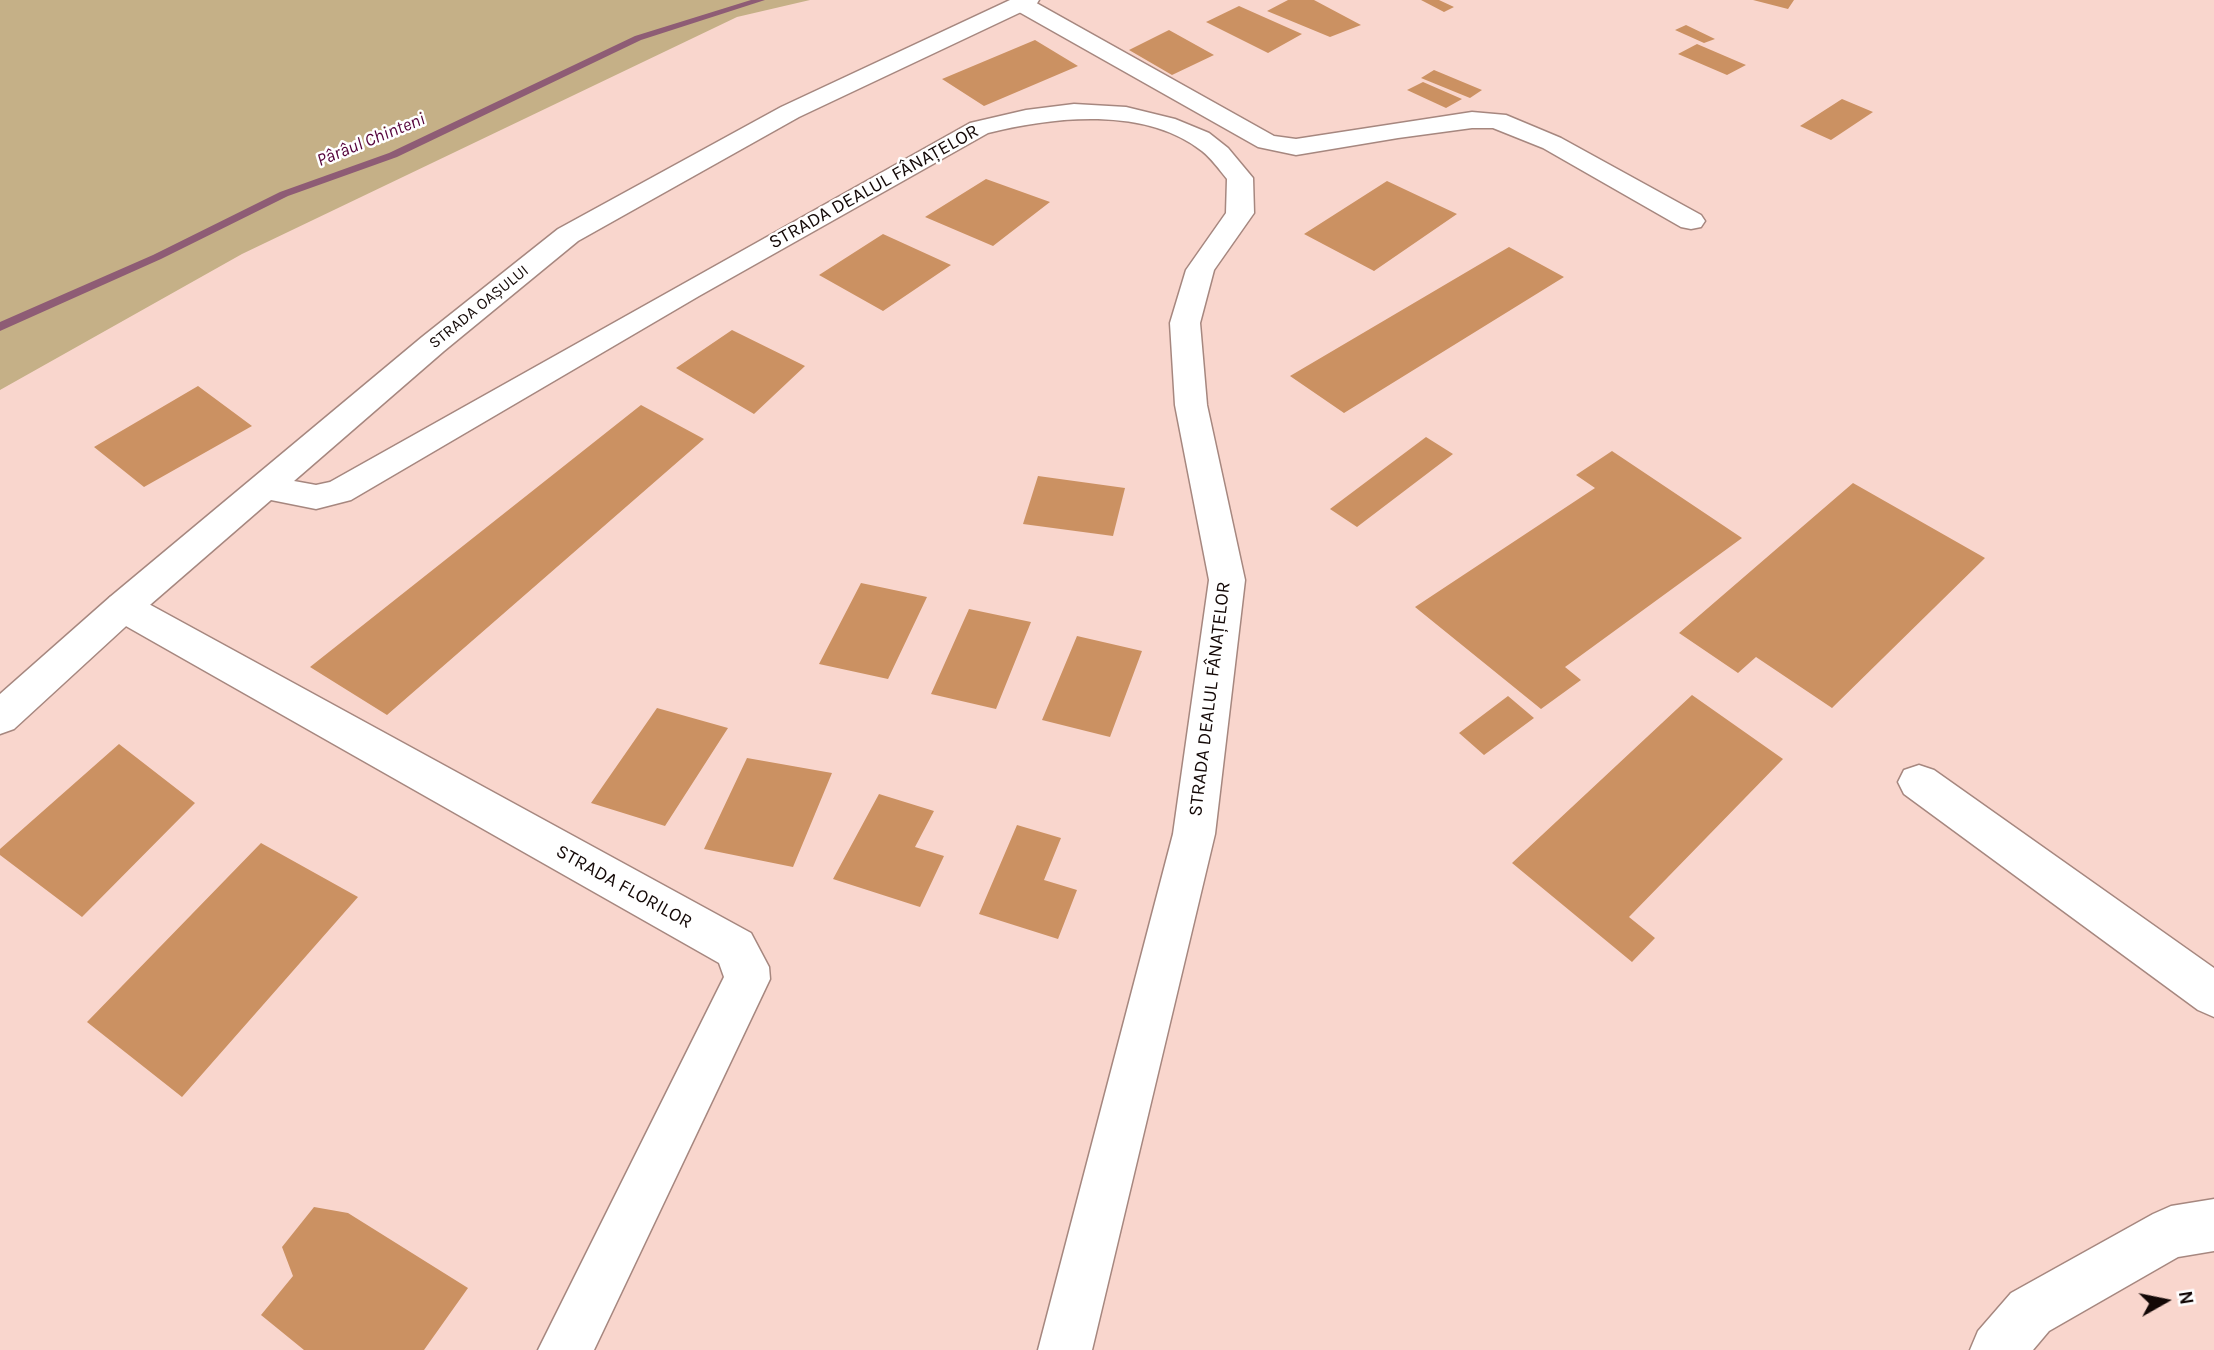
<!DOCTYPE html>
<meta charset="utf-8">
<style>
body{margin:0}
#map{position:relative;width:2214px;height:1350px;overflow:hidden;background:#f9d6cd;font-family:Karla,sans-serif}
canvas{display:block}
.north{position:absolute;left:2130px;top:1266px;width:70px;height:70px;-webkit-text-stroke:5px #fff;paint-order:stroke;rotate:81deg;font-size:19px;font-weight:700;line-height:28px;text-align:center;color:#130806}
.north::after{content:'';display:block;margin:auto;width:24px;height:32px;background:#130806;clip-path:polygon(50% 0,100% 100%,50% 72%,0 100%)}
</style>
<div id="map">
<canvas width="2214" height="1350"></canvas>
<div class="north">N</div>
</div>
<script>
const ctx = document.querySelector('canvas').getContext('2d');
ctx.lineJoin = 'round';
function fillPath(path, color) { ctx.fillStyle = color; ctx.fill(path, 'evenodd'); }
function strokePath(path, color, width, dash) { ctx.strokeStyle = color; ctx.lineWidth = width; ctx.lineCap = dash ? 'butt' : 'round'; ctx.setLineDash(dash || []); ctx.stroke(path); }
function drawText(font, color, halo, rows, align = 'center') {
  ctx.font = font + ' Karla,sans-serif'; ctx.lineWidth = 5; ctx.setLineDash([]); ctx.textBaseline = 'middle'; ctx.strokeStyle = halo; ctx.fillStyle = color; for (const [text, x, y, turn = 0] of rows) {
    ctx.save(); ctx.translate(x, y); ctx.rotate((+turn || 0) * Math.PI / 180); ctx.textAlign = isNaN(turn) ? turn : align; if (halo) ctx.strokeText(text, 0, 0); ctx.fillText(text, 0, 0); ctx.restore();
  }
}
fillPath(new Path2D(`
 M0,0h810l-73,17 -495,237 -242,136z`), '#c5b087');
fillPath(new Path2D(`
 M751,0h14l-124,40 -244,117 -109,39 -127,63 -161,72v-9l153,-67 127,-63 109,-39 246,-117z`), '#8e5c75');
fillPath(new Path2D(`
 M1288,0h26l47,25 -31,12 -63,-26z
 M1421,0h18l15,7 -10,5z
 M1753,0h41l-6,9z
 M1239,6l63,28 -34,19 -62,-31z
 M1686,25l29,14 -11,4 -29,-13z
 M1169,30l45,25 -42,20 -43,-25z
 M1035,40l43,26 -94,40 -42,-27z
 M1697,44l49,21 -19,10 -49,-21z
 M1434,70l48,20 -12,8 -49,-20z
 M1423,82l39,17 -16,9 -39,-18z
 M1842,99l31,13 -42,28 -31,-14z
 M986,179l64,23 -57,44 -68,-29z
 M1387,181l70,33 -83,57 -70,-37z
 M883,234l68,31 -68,46 -64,-36z
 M1509,247l55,30 -220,136 -54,-37z
 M732,330l73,36 -51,48 -78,-46z
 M198,386l54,40 -108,61 -50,-40z
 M641,405l63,34 -317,276 -77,-48z
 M1426,437l27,17 -96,73 -27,-18z
 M1612,451l130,87 -177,129 16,13 -40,29 -126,-102 180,-119 -19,-13z
 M1038,476l87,12 -12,48 -90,-12z
 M1853,483l132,75 -153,150 -76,-51 -18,16 -59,-40z
 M861,583l66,14 -39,82 -69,-15z
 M969,609l62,13 -35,87 -65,-15z
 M1077,636l65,15 -32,86 -68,-17z
 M1692,695l91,64 -154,158 26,21 -23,24 -120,-99z
 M1508,696l26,22 -50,37 -25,-22z
 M657,708l71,20 -63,98 -74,-23z
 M119,744l76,59 -113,114 -82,-62v-6z
 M747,758l85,15 -39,94 -89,-18z
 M879,794l55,17 -19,36 29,9 -24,51 -87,-28z
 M1017,825l44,13 -17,42 33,10 -19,49 -79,-25z
 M261,843l97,54 -176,200 -95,-75z
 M314,1207l34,6 120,75 -44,62h-120l-43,-35 32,-39 -11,-29z`), '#cb9162');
const minor = new Path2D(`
 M1011,0h20l243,136 22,3 176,-27 34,3 55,23 140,77 4,6 -4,6 -10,2 -10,-2 -138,-79 -50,-20h-21l-74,10 -102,17 -38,-8 -246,-139 -3,-5z
 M123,593l13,4 615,336 18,34 1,12 -176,371h-56l186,-373 -5,-14 -609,-346 -5,-10 5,-10z
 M1919,765l15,5 280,198v49l-16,-7 -294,-216 -6,-12 6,-12z`);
const major = new Path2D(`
 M1010,0h29l-3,5 -237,112 -221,124 -134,110 -150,130 22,4 14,-3 640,-359 56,-13 48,-6 52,3 49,12 34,14 19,15 25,30 1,35 -40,57 -14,53 7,82 38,175 -30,254 -123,516h-54l135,-516 36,-254 -34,-175 -5,-82 16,-53 40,-57 1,-34c-8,-10 -16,-21 -25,-28 -58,-45 -149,-34 -214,-18l-289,163 -348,204 -35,9 -45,-9 -135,117 -122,112 -14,5v-40l110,-97 312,-260 136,-108 223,-122z
 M2214,1199v52l-36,6 -129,74 -16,19h-63l8,-19 33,-38 142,-79 18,-8z`);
strokePath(minor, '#a6877f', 3);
strokePath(major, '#a6877f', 3);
fillPath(minor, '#fff');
fillPath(major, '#fff');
drawText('16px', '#130806', '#fff', [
 ["STRADA OAȘULUI",479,307,-39]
]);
drawText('italic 18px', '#54023a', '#fff', [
 ["Pârâul Chinteni",371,140,-22]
]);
drawText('19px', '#130806', '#fff', [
 ["STRADA DEALUL FÂNAȚELOR",874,187,-29],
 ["STRADA DEALUL FÂNAȚELOR",1210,699,-83],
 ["STRADA FLORILOR",624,887,29]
]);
</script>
